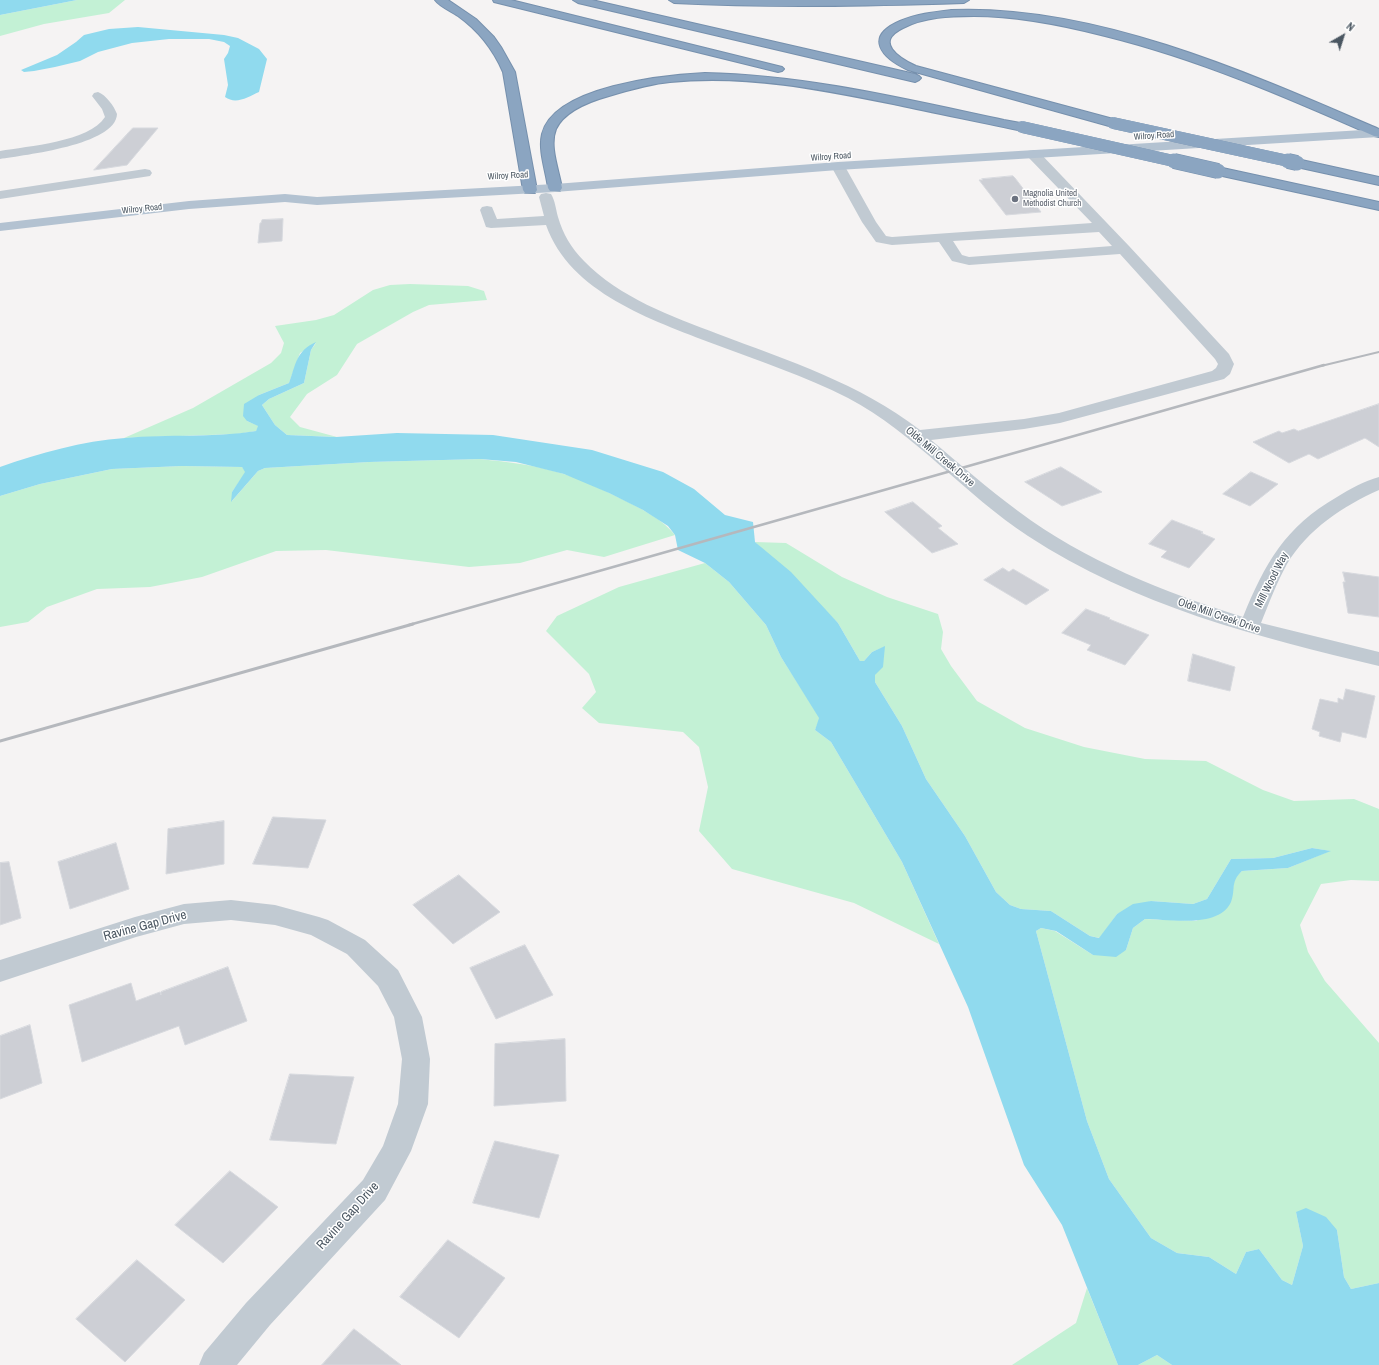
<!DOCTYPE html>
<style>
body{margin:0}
#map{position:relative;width:1379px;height:1365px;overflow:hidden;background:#f5f3f3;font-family:"Archivo Narrow",sans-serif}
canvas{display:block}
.north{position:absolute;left:1323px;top:16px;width:40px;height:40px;-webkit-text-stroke:3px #fff;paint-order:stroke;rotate:39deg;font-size:11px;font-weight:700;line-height:16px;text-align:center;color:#4a5661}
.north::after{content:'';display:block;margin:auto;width:14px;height:18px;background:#4a5661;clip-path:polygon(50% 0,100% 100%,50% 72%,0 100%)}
</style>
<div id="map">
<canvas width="1379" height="1365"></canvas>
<div class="north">N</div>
</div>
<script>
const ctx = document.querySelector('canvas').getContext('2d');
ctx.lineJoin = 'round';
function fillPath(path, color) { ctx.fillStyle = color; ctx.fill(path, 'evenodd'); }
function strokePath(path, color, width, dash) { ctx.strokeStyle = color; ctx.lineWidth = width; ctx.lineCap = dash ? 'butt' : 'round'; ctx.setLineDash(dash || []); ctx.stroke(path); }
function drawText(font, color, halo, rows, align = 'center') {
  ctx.font = font + ' "Archivo Narrow",sans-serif'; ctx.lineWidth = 3; ctx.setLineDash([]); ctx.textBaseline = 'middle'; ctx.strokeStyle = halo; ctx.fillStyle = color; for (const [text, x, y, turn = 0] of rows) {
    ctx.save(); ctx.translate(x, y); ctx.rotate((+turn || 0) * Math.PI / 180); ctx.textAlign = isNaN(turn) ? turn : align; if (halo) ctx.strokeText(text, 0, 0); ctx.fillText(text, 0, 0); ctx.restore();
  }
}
fillPath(new Path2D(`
 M77,0h48l-16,13 -65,11 -44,12v-21z
 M410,284l58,2 16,5 3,9 -58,5 -16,7 -56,32 -20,31 -30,19 -17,23 10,10 37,10 -50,-2 -12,-10 -13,-20 7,-6 35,-16 7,-33 5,-7 -16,10 -11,30 -30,12 -12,26 12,5 -3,5 -19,3 -113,4 69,-30 78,-45 10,-10 3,-10 -9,-17 41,-6 18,-5 39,-25 17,-5z
 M480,459c28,3 56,6 84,15 22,7 43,18 64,28 17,9 35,18 47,33l-71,22 -37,-7 -47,13 -51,4 -143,-17 -50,1 -74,26 -52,10 -53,2 -50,18 -19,15 -28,5v-131l40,-12 72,-15 70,-3 60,1 4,5 -14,20v9l26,-30 7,-3 104,-6z
 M755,542l31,1 56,34 45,20 51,17 5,18 -2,17 10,17 26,35 48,27 59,19 61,12 61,2 57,29 31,11 60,-2 25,10v72l-28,-1 -30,4 -21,41 8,27 17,29 54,62v240l-28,6 -7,-12 -7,-47 -41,-18 7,34 -11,39 -10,-5 -23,-31 -13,3 -10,22 -27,-17 -32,-4 -26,-15 -42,-59 -22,-58 -51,-190 5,-3 14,3 38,24 33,-5 7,-22 12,-9 51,2 34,-18 5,-26 7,-6 46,-3 42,-17 -18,-3 -39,10 -42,1 -24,40 -14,5 -42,-3 -34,13 -17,24 -10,-2 -39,-25 -30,-2 -11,-4 -14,-13 -31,-56 -39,-57 -24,-53 -27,-44v-7l9,-28 -12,5 -8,9h-4l-22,-38z
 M705,563l24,19 37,43 15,32 39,61 -5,12 16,12 71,120 37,82 -85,-41 -122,-34 -33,-38 9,-44 -9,-40 -16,-15 -84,-9 -17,-15 14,-16 -7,-18 -43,-43 11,-15 62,-29z
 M1087,1288l31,77h-106l64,-42z
 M1157,1355l15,10h-34z`), '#c3f1d5');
fillPath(new Path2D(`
 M0,0h77l-77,15z
 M138,27l86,8 14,3 21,11 8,10 -8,33c-11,5 -23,13 -34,5l3,-12 -4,-26 4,-6 2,-7 -6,-4 -15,-3h-40l-37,4 -34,9 -18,9 -25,6 -21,4 -10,1 -3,-2 36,-15 19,-13 8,-7 25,-6z
 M316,342l-5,8 -7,33 -35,16 -7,6 13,20 12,10 49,2 61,-4 96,2 99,15 71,22 31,17 31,26 28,7 2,20 36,30 47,51 22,38h4l8,-9 13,-6 -2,21 -8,8v7l27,44 24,53 39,57 31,56 14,13 11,4 30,2 39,25 9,2 18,-24 16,-10 18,-3 42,3 14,-5 24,-40 42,-1 39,-10 19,3 -43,17 -46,3c-12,11 -6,18 -11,31 -12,27 -63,17 -86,17l-12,9 -7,22 -10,7 -23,-2 -37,-24 -15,-3 -5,3 51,190 22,58 42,59 26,15 32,4 27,17 10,-22 13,-3 23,31 10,5 11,-39 -7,-34 10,-4 20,9 11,13 7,47 7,12 28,-6v82h-207l-15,-10 -19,10h-20l-56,-140 -38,-60 -56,-158 -66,-145 -71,-120 -16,-12 4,-12 -38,-61 -15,-32 -37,-43 -24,-19 -27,-13 -3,-15 -7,-9 -25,-16 -34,-17 -45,-19 -48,-12 -36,-3 -111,3 -104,6 -7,3 -27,31 1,-10 13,-20 -3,-5 -60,-1 -70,3 -72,15 -40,12v-29c40,-14 82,-26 125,-29 43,-4 87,0 131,-7l2,-5 -11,-5 -4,-5 1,-12 15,-9 30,-12c7,-19 7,-32 27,-41z`), '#90daee');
const building = new Path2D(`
 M133,128h25l-31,37 -33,5z
 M1013,176l2,2 26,34 -35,3 -27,-35h4l-1,-1z
 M283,219l-1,22 -24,2 2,-20h1l1,-3z
 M1379,404v43l-14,-9 -47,21 -9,-5 -20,9 -36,-21 26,-11 3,2 12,-4 4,2z
 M1061,467l41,25 -40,14 -37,-24z
 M1251,472l27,12 -28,22 -27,-12z
 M913,502l29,24 -4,2 20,16 -26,9 -47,-41z
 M1172,520l31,12 -2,1 14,6 -26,29 -28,-11 6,-6 -18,-7z
 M1003,568l6,4 4,-3 36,21 -23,15 -42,-25z
 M1343,572l36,5v40l-31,-4 -5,-31h2z
 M1086,609l24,9 -1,1 40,16 -24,30 -38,-15 4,-5 -29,-12z
 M1193,654l42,13 -5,24 -42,-10z
 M1346,689l29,7 -9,42 -24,-6 -2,10 -21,-6 1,-4 -8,-3 8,-30 18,4v-5l5,2z
 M273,817l53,3 -18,48 -55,-4z
 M224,821v43l-58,10 2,-45z
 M116,843l13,46 -59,20 -12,-47z
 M9,862l12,56 -21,7v-62z
 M459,875l41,37 -47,32 -40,-39z
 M525,945l28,50 -57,24 -26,-51z
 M228,967l19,54 -62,24 -6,-19 -97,36 -13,-57 62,-22 5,18 24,-9 1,3v-3z
 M30,1025l12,58 -42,16v-63z
 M565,1039l1,62 -72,5 1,-62z
 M290,1074l64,3 -18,67 -66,-4z
 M495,1141l64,14 -20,63 -66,-15z
 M230,1171l48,36 -55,56 -48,-38z
 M448,1240l57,38 -46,60 -59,-41z
 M137,1260l48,40 -60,62 -49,-43z
 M354,1329l47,36h-79z`);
fillPath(building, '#cdcfd5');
strokePath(building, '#d7d9de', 1);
const highway = new Path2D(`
 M435,0h13l28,19 18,18 7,10 14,25 22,118 -2,3h-10l-2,-3 -20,-118c-10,-23 -24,-41 -45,-56 -7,-5 -18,-9 -23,-16z
 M493,0h18l271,67 2,2 -2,2 -4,1 -284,-70z
 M573,0h19l323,74 4,2 2,2 -2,2 -4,2 -337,-79z
 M669,0h300l-5,3c-97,3 -193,5 -290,0z
 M951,10c143,-6 299,63 428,119v8l-5,-1c-88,-39 -176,-77 -269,-100 -43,-11 -87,-20 -131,-20 -24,0 -49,1 -71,12 -29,14 -4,30 13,38l201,54 2,3 -2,3h-8l-201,-56c-26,-12 -45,-33 -8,-49 16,-7 34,-9 51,-11z
 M705,73c101,2 200,26 299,47l22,4 2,3 -2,3 -4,1c-41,-9 -83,-17 -124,-26 -74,-15 -151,-31 -228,-23 -21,2 -41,8 -61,14 -18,5 -44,14 -53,33 -7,17 3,41 6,59l-2,3h-10l-2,-3c-2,-17 -10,-37 -6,-54 12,-48 123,-59 163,-61z
 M1297,159l82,18v8l-87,-19 -2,-3 2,-3z
 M1218,167l161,35v8l-166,-36 -2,-3 2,-3z`);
strokePath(highway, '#7690ad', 2);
fillPath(new Path2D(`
 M98,92c8,3 16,14 19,22 -1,31 -93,41 -117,45v-8c28,-5 89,-9 105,-34l-3,-8 -10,-13 2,-3z
 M1033,150l5,1 91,95 100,108 5,10 -4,10 -6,5 -164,44 -36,6 -93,11c29,24 57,49 87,71 67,50 146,81 225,106 22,-54 42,-90 94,-120 13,-8 27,-16 42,-20v13c-36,16 -71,39 -92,74 -10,18 -18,39 -26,59l118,29v14c-122,-29 -244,-60 -351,-130 -63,-41 -112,-102 -180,-138 -43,-22 -89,-37 -134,-54 -62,-24 -144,-51 -168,-119l-55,3 -5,-1 -6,-17 2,-3 5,-1 5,1 5,12 47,-3 -5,-19 2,-3 5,-1 5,1c4,6 5,16 7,23 5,17 13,31 26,44 36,37 87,55 134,73 71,27 141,49 202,96l104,-11 35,-6 153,-42 4,-3 2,-4 -3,-5 -95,-105 -151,11 -17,-4 -13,-19 -47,3 -16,-3 -14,-20 -31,-56 2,-3h10l33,59 10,14 6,1 200,-14 -64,-66 -2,-3 2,-3zM1099,232l13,14 -143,11 -7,-2 -9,-14z
 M145,169l5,1 2,3 -2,3 -150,23v-8z
 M231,900l44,5 44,12 9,3 37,20 33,30 24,47 8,42 -2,45 -17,47 -26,49 -115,125 -33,40h-38l5,-12 42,-50 117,-123 20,-34 15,-42 4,-45 -8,-42 -16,-31 -31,-32 -36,-19 -36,-10 -44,-5 -47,4 -48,13 -136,45v-22l135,-43 49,-13z`), '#c1cad2');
fillPath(new Path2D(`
 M1379,129v8l-541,33 -283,22 -238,13 -32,-3 -96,7 -189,22v-8l189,-22 96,-7 32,3 238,-13 283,-22z`), '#b3c2d1');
fillPath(highway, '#8ba5c1');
strokePath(new Path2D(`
 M1321,366l58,-14`), '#b5b8bd', 2);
strokePath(new Path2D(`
 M409,625l915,-260`), '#b5b8bd', 2.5);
strokePath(new Path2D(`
 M0,741l413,-117`), '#b5b8bd', 3);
const highwayBridgeFar1 = new Path2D(`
 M1113,123l180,39
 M1022,127l156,35`);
const highwayBridge = new Path2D(`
 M1174,161l44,10
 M1288,161l9,2`);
strokePath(highwayBridgeFar1, '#7690ad', 12, []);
strokePath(highwayBridge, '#7690ad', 16, []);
strokePath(highwayBridgeFar1, '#8ba5c1', 12);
strokePath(highwayBridge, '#8ba5c1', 15);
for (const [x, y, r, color] of [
 [1015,199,4,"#6b7280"]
]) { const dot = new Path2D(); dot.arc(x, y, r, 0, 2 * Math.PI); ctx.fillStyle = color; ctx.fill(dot); strokePath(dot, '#fff', 1.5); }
drawText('9px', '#4a5661', '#fff', [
 ["Wilroy Road",1154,136,-4],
 ["Wilroy Road",831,157,-4],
 ["Wilroy Road",508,176,-3],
 ["Wilroy Road",142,209,-6]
]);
drawText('9px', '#5b616d', '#fff', [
 ["Magnolia United",1023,194],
 ["Methodist Church",1023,204]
], 'left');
drawText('11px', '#4a5661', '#fff', [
 ["Olde Mill Creek Drive",940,457,40],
 ["Mill Wood Way",1272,580,-63],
 ["Olde Mill Creek Drive",1219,616,19]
]);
drawText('13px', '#4a5661', '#fff', [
 ["Ravine Gap Drive",145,926,-15],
 ["Ravine Gap Drive",348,1216,-48]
]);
</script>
